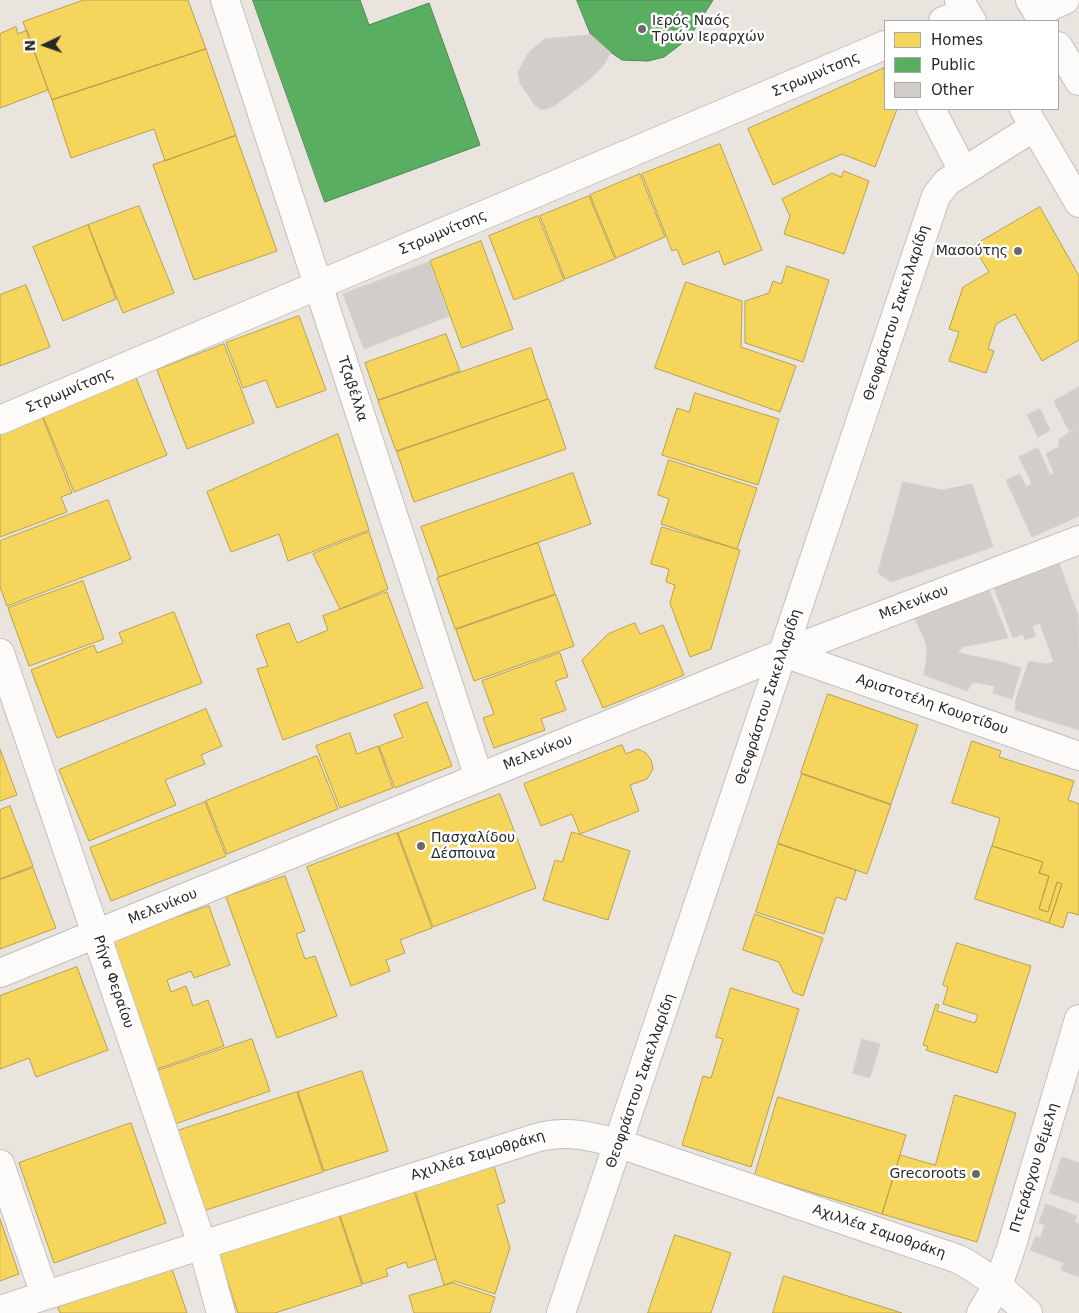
<!DOCTYPE html>
<meta charset="utf-8">
<style>
body{margin:0}
#map{position:relative;width:1079px;height:1313px;overflow:hidden;background:#e9e4de;font-family:"DejaVu Sans",sans-serif}
canvas{display:block}
.legend{position:absolute;left:884px;top:20px;width:175px;height:90px;box-sizing:border-box;background:#fff;border:1px solid #a9a9a9;margin:0;padding:6px 9px;list-style:none;font-size:15px;color:#292929}
.legend li{display:flex;align-items:center;gap:10px;height:25px}
.legend b{width:25px;border:1px solid #a9a9a9}
.north{position:absolute;left:20px;top:20px;width:50px;height:50px;-webkit-text-stroke:4px #fff;paint-order:stroke;rotate:267deg;font-size:14px;font-weight:700;line-height:20px;text-align:center;color:#292929}
.north::after{content:'';display:block;margin:auto;width:18px;height:22px;background:#292929;clip-path:polygon(50% 0,100% 100%,50% 72%,0 100%)}
</style>
<div id="map">
<canvas width="1079" height="1313"></canvas>
<ul class="legend">
<li><b style="height:14px;background:#f6d55c"></b>Homes</li>
<li><b style="height:14px;background:#5aae61"></b>Public</li>
<li><b style="height:14px;background:#d1ceca"></b>Other</li>
</ul>
<div class="north">N</div>
</div>
<script>
const ctx = document.querySelector('canvas').getContext('2d');
ctx.lineJoin = 'round';
function fillPath(path, color) { ctx.fillStyle = color; ctx.fill(path, 'evenodd'); }
function strokePath(path, color, width, dash) { ctx.strokeStyle = color; ctx.lineWidth = width; ctx.lineCap = dash ? 'butt' : 'round'; ctx.setLineDash(dash || []); ctx.stroke(path); }
function drawText(font, color, halo, rows, align = 'center') {
  ctx.font = font + ' "DejaVu Sans",sans-serif'; ctx.lineWidth = 5; ctx.setLineDash([]); ctx.textBaseline = 'middle'; ctx.strokeStyle = halo; ctx.fillStyle = color; for (const [text, x, y, turn = 0] of rows) {
    ctx.save(); ctx.translate(x, y); ctx.rotate((+turn || 0) * Math.PI / 180); ctx.textAlign = isNaN(turn) ? turn : align; if (halo) ctx.strokeText(text, 0, 0); ctx.fillText(text, 0, 0); ctx.restore();
  }
}
const homes = new Path2D(`
 M84,0h104l18,49 -154,51 -29,-78z
 M16,27l2,7 9,-4 21,60 -48,18v-74z
 M206,49l30,86 -71,26 -11,-32 -83,29 -19,-58z
 M884,68l1,41h12l-22,58 -33,-13 -69,31 -25,-56z
 M236,136l41,115 -83,29 -41,-115z
 M720,144l42,106 -38,15 -5,-14 -36,14 -6,-16 -5,2 -30,-77z
 M844,171l25,10 -25,73 -60,-20 6,-18 -8,-17 50,-26 9,4z
 M640,174l25,63 -49,21 -26,-63z
 M589,196l26,63 -50,20 -25,-63z
 M139,206l35,87 -51,20 -35,-88z
 M1040,207l39,69v64l-37,21 -27,-47 -19,10 -8,25 6,2 -8,22 -37,-12 10,-29 -10,-3 14,-42 26,-15 -16,-26z
 M538,216l26,64 -50,20 -25,-64z
 M88,225l28,74 -53,22 -30,-74z
 M481,241l32,88 -51,19 -32,-87z
 M787,266l42,14 -26,82 -58,-19v-42l24,-8 4,-12 8,3z
 M686,282l56,19 -1,46 55,19 -16,46 -125,-44z
 M26,285l24,62 -50,19v-71z
 M299,316l27,74 -49,18 -11,-28 -23,8 -17,-45z
 M446,334l14,37 -82,29 -13,-37z
 M224,344l30,79 -67,26 -30,-79z
 M531,348l17,51 -152,52 -18,-50z
 M136,378l31,77 -93,37 -31,-76z
 M695,393l84,26 -21,66 -96,-30 15,-47 12,4z
 M549,399l17,50 -152,53 -17,-50z
 M42,416l30,77 -11,4 6,15 -67,25v-105z
 M338,434l31,96 -81,31 -9,-27 -48,18 -24,-60z
 M669,460l88,28 -20,61 -76,-25 8,-25 -11,-4z
 M573,473l18,51 -152,53 -18,-50z
 M108,500l23,59 -124,47 -7,-19v-46z
 M662,527l78,23 -29,99 -21,8 -20,-54 5,-18 -9,-3 3,-13 -18,-5z
 M369,532l19,57 -48,20 -27,-55z
 M538,543l17,51 -100,35 -18,-51z
 M83,581l21,58 -75,27 -21,-58z
 M387,592l36,96 -140,52 -26,-71 11,-3 -12,-31 33,-12 8,20 31,-13 -5,-14z
 M556,595l18,51 -100,35 -18,-51z
 M174,612l28,71 -145,55 -26,-68 63,-25 3,8 26,-10 -4,-10z
 M635,623l5,11 23,-9 21,50 -81,33 -21,-48 26,-26z
 M560,653l8,24 -13,4 11,29 -25,9 4,11 -51,18 -11,-30 11,-4 -12,-33z
 M828,694l90,31 -27,79 -90,-31z
 M427,702l25,64 -57,22 -16,-42 24,-9 -9,-22z
 M206,709l16,37 -21,9 4,9 -40,16 11,25 -87,36 -30,-71z
 M350,733l7,21 21,-8 15,42 -53,20 -24,-62z
 M972,741l29,10 -2,6 75,24 -6,19 11,4v111l-11,-3 -5,16 -14,-5 13,-39 -5,-2 -9,30 -9,-3 10,-33 -10,-3 4,-11 -51,-16 8,-28 -48,-15z
 M622,745l4,9 12,-5 8,4 5,7 2,9 -6,10 -17,6 9,26 -59,23 -8,-20 -31,12 -17,-42z
 M0,749l17,46 -17,6z
 M317,756l21,53 -111,45 -21,-53z
 M802,774l89,31 -24,69 -89,-31z
 M500,794l36,94 -103,39 -35,-94z
 M205,802l21,54 -115,45 -21,-53z
 M10,806l23,60 -33,13v-69z
 M572,832l58,19 -22,69 -65,-20 12,-40 7,2z
 M397,833l35,95 -32,12 5,13 -19,7 4,11 -39,15 -44,-119z
 M778,844l78,26 -10,30 -10,-3 -12,37 -68,-22z
 M992,846l51,16 -4,11 10,3 -10,33 9,3 9,-30 5,2 -13,39 -74,-24z
 M33,868l23,60 -56,21v-69z
 M285,876l20,55 -9,3 9,25 10,-3 22,60 -60,22 -51,-141z
 M209,906l21,59 -36,13 -3,-7 -24,9 4,12 15,-6 7,20 15,-6 16,46 -67,23 -45,-129z
 M755,914l68,24 -20,58 -10,-4 -14,-30 -36,-12z
 M957,943l74,23 -34,107 -71,-23 2,-4 -5,-1 13,-41 3,1 -2,6 38,12 3,-8 -35,-11 5,-17 -5,-2z
 M77,967l31,83 -72,27 -7,-19 -29,11v-73z
 M731,988l68,21 -48,158 -69,-22 21,-69 8,2 12,-39 -7,-2z
 M252,1039l18,52 -95,33 -18,-53z
 M362,1071l26,80 -64,20 -26,-79z
 M297,1092l26,80 -120,39 -26,-80z
 M955,1095l61,18 -39,129 -95,-28 18,-59 35,10z
 M778,1097l128,38 -24,79 -127,-39z
 M131,1123l35,100 -112,40 -35,-100z
 M493,1163l12,39 -8,3 13,43 -15,46 -40,-13 -11,4 -30,-98z
 M413,1188l23,71 -28,9 -2,-6 -20,7 2,7 -25,8 -24,-72z
 M338,1212l24,73 -87,28h-37l-20,-61z
 M0,1219l19,55 -19,7z
 M675,1235l56,18 -20,60h-63z
 M172,1269l15,44h-127l-2,-6z
 M784,1276l118,37h-129z
 M453,1283l42,14 -5,16h-76l-5,-17z`);
fillPath(homes, '#f6d55c');
strokePath(homes, '#b8a14d', 1);
const public = new Path2D(`
 M253,0h107l9,25 60,-22 51,142 -155,57z
 M577,0h136l-24,38 -25,19 -16,4 -26,-1 -19,-13 -12,-12z`);
fillPath(public, '#5aae61');
strokePath(public, '#4b8650', 1);
const building = new Path2D(`
 M591,35l20,18 -9,14 -12,12 -36,27 -12,4 -8,-6 -14,-21 -2,-11 11,-20 16,-13z
 M429,262l20,54 -85,33 -21,-55z
 M1079,387v39l-10,5 -15,-30z
 M1040,409l10,21 -12,7 -11,-22z
 M1079,426v61l-20,-40v-7z
 M1059,447l20,40v29l-47,21 -26,-57 14,-6 6,13 28,-14 -8,-19z
 M1038,448l12,27 -18,9 -13,-27z
 M903,482l39,8 30,-6 21,63 -102,35 -13,-9z
 M1057,558l6,16 -36,14 13,35 -8,3 4,10 -11,4 -2,-6 -10,4 -21,-56z
 M1063,574l15,41 -17,6 -4,-10 -19,7 -11,-30z
 M986,582l22,56 -46,9 -4,6 44,9 -7,24 -22,-4 -6,9 -43,-16 3,-20 -1,-12 -14,-31z
 M1057,611l4,10 17,-6 1,37 -25,10 -16,-44z
 M1079,652v78l-64,-20 1,-11 13,-38 18,3z
 M1002,662l19,6 -9,31 -19,-6z
 M862,1039l18,5 -10,34 -17,-5z
 M1062,1157l17,6v40l-29,-10z
 M1046,1204l31,12 -3,6 5,2v53l-18,-7 3,-7 -34,-13 6,-14 4,2 5,-13 -6,-2z`);
fillPath(building, '#d1ceca');
strokePath(building, '#d4d0cb', 1);
const street = new Path2D(`
 M225,0l254,778
 M1037,12l28,-12
 M943,21l23,-9
 M931,109l32,62
 M0,420l885,-375
 M0,653l202,591 19,69
 M784,653l295,103
 M0,973l784,-320 295,-113
 M0,1164l45,131
 M0,1310l539,-173c29,-7 52,-1 81,7l338,115c27,14 48,33 70,54
 M561,1313l375,-1117 11,-14 87,-55
 M981,1313l17,-28 13,-37 68,-229`);
const secondary = new Path2D(`
 M959,0l13,21
 M1030,0l13,21
 M1058,46l21,35
 M1024,109l55,94`);
strokePath(street, '#c2c0c0', 30);
strokePath(secondary, '#c2c0c0', 30);
strokePath(street, '#fcfbfa', 28);
strokePath(secondary, '#fcfbfa', 28);
for (const [x, y, r, color] of [
 [642,29,5,"#6c6a68"],
 [1018,251,5,"#6c6a68"],
 [421,846,5,"#6c6a68"],
 [976,1174,5,"#6c6a68"]
]) { const dot = new Path2D(); dot.arc(x, y, r, 0, 2 * Math.PI); ctx.fillStyle = color; ctx.fill(dot); strokePath(dot, '#fff', 2); }
drawText('14px', '#292929', '#fff', [
 ["Ιερός Ναός",652,21],
 ["Τριών Ιεραρχών",652,37],
 ["Μασούτης",1008,251,"right"],
 ["Πασχαλίδου",431,838],
 ["Δέσποινα",431,854],
 ["Grecoroots",966,1174,"right"]
], 'left');
drawText('14px', '#292929', '#fff', [
 ["Στρωμνίτσης",816,75,-23],
 ["Στρωμνίτσης",443,233,-23],
 ["Θεοφράστου Σακελλαρίδη",897,313,-72],
 ["Τζαβέλλα",352,389,72],
 ["Στρωμνίτσης",70,391,-23],
 ["Μελενίκου",914,603,-21],
 ["Θεοφράστου Σακελλαρίδη",769,697,-72],
 ["Αριστοτέλη Κουρτίδου",932,705,19],
 ["Μελενίκου",538,753,-22],
 ["Μελενίκου",163,907,-22],
 ["Ρήγα Φεραίου",113,982,71],
 ["Θεοφράστου Σακελλαρίδη",641,1081,-71],
 ["Αχιλλέα Σαμοθράκη",478,1156,-17],
 ["Πτεράρχου Θέμελη",1035,1168,-73],
 ["Αχιλλέα Σαμοθράκη",879,1232,19]
]);
</script>
